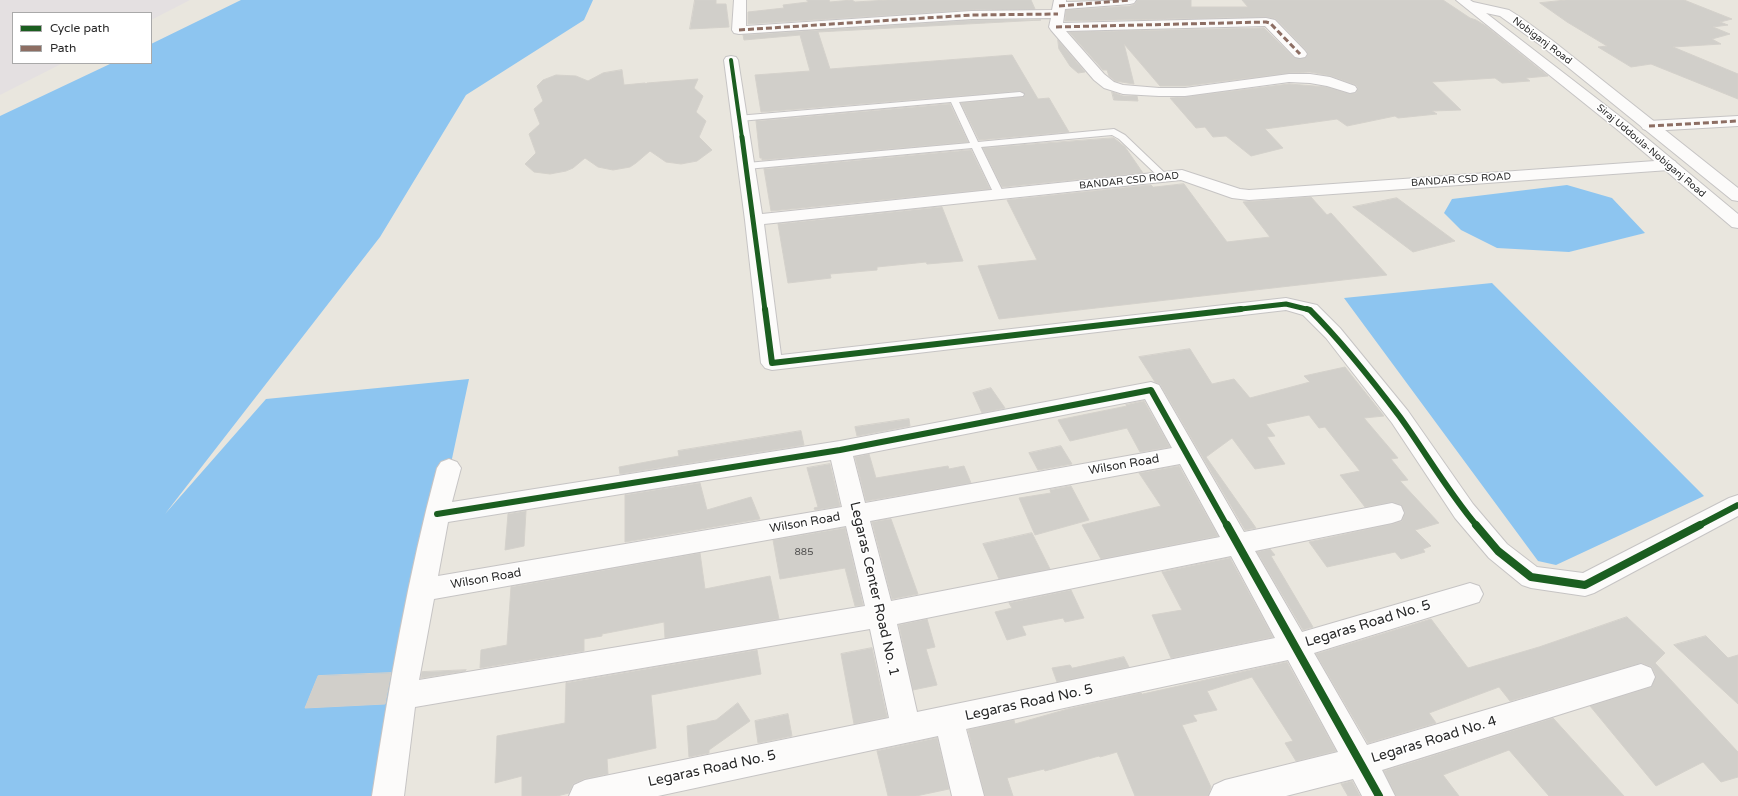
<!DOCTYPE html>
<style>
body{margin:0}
#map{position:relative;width:1738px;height:796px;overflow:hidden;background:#e9e6de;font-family:"Varela Round",sans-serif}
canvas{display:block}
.legend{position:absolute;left:12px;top:12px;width:140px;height:52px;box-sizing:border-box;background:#fff;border:1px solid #a9a9a9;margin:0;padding:5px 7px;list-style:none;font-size:12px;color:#292929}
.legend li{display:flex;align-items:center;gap:8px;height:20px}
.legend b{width:20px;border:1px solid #a9a9a9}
</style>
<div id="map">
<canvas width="1738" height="796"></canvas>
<ul class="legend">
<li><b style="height:5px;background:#1b5e20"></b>Cycle path</li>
<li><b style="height:5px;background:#8d6e63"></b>Path</li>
</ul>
</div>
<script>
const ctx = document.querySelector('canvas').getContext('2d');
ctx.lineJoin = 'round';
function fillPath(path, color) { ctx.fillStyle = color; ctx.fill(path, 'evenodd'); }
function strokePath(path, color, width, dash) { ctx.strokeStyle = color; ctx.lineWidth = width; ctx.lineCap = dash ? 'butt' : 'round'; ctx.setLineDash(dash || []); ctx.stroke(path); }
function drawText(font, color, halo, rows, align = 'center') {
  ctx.font = font + ' "Varela Round",sans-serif'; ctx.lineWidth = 3; ctx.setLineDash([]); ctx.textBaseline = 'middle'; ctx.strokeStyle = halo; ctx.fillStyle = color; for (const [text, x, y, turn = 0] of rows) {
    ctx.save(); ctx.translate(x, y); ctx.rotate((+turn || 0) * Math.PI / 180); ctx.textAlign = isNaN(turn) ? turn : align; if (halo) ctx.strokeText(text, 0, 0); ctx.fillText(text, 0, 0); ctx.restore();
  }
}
fillPath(new Path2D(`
 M0,0h190l-39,20v-7h-138v50h50l-63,32z`), '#e4e0e1');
fillPath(new Path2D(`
 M241,0h352l-9,20 -118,75 -86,142 -215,277 101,-115 203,-20 -89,417h-380v-680l112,-53h39v-19z
 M1567,185l45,13 33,35 -76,19 -72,-4 -36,-18 -17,-17 8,-14z
 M1492,283l212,213 -148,69 -18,-4 -194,-263z`), '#8dc5f0');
const building = new Path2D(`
 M695,0h21v4h10l3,23 -39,2z
 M807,0h22l1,2 22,-2 3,2 33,-2h143l4,9 -63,1 -224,14v-12l36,-4 -1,-3 25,-3z
 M1137,0h54v7h57l-6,-7h201l27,18 6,2 10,6 62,50 -22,2 4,3 -28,2 -7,-5 -63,4 29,28 -29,1 5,3 -39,4 -3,-2 -48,10 -10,-7 -72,10 18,19 -32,8 -25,-20 -13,1 -8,-10 -9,1 -26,-30 15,-1 104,-13 38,3 23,7 6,-1 2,-5 -2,-3 -25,-9 -21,-4 -21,1 -104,13h-25l-36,-42 10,40 -19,-3 -6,-5 -2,-6h-4l-34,-38 195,-4 30,30h11l3,-3 -2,-5 -30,-31 -10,-2 -201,4 1,-11 64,-4 5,-2z
 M1566,0h118l48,19 -12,3 8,3 -15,2 17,7 -18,5 9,5 -48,3 65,27v25l-87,-35 -20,3 -33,-20 9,-1 -40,-24 -27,-19z
 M972,20h69l-223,12 12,37 182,-14 26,44 11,-1 20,34 -90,8 -18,-37 62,-6 2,-3 -5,-3 -259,21 -6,-37 55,-4 -10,-36 -56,5 -1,-5z
 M1058,40l27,32 -7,1 -8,-7 -11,-17z
 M622,70l2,15 21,-2 1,1 1,-1 51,-4 -4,9 9,8 -7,16 10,9 -7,16 13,13 -15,11 -16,3 -15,-2 -16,-11 -14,12 -6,4 -17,3 -15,-3 -13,-9 -12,10 -7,3 -16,3 -16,-2 -9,-8 11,-11 -7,-19 11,-10 -6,-15 9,-8 -6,-15 6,-6 13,-5 20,1 12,5 15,-8z
 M1112,92l11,4h14l1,5 -24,-1z
 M950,104l18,38 -206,18v-2h-2l-4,-37z
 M1114,138l11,9 18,26 -141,14 -19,-39z
 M971,150l19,39 -219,22 -7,-42z
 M1184,184l43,58 43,-5 -27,-35 68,-5 16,18 4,-2 56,62 -388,44 -21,-53 59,-6 -30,-60 144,-15 2,2z
 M1397,198l58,43 -42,11 -60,-45z
 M942,207l21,54 -36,3 -1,-2 -49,5v3l-47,4 1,4 -43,5 -10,-59z
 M1190,349l22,35 22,-5 16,19 60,-16 -6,-6 41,-9 39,49 -20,2 34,40 -7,1 17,21 -8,1 39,42 -24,7 16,16 -8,3 2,3 -24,7 -6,-7 -68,15 -18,-25 83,-18 10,-3 3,-9 -4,-7 -9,-3 -27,5 -25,-32 20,-4 -35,-44 -6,1 -10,-13 -43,9 9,12 -8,1 18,27 -30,5 -23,-31 -26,19 50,71 -11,2 -85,-146 -5,-2 -16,-25z
 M991,388l14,20 -23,5 -9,-20z
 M1144,401l26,46 -30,5 -13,-24 -57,13 -12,-21 69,-14 -1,-1z
 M909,419l1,7 -53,10 -2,-9z
 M801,431l3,14 -184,29 -1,-7 60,-11 -1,-5z
 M1061,446l11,18 -34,6 -9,-17z
 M869,454l7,24 72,-12 1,3 15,-3 7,17 -105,18 -11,-44z
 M830,464l10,42 -25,4 -1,-2 4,-1 -11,-39z
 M1179,466l39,70 -117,23 -19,-34 79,-19 -22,-33z
 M700,483l7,27 44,-13 9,22 -135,23v-47z
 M1071,486l18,34 -54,15 -16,-37 32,-5 -1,-3z
 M526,511l-2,35 -19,4 3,-36z
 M891,519l27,75 -26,5 -20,-77z
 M845,528l18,77 -8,1 -10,-38 -65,11 -7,-39z
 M1032,533l18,36 -51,10 -16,-35z
 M1270,549l5,6 -4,1 42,71 -10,3 -46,-78z
 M700,553l5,36 65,-13 9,43 -114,19 -1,-16 -62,12v2l-18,3v12l-104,17 1,-18 26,-5 4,-58z
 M1230,558l43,79 -102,21 -19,-43 30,-5 -20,-38z
 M1071,590l13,28 -19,4 -2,-4 -41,8 4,9 -19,5 -12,-28 17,-4 -3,-5z
 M1627,617l38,36 -10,10 83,89v25l-17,5 -18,-20 -47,24 -66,-80 61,-19 5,-11 -4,-9 -10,-4 -132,38 -11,-14 -70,26 7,10 -68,20 -52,-89 115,-35 37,49 71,-21z
 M927,619l8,28 -9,2 11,36 -24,5 -14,-65z
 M1706,636l22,22 10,-3v49l-64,-59z
 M872,648l15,69 -33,7 -13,-70z
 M757,650l4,24 -110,21 5,53 -49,11 1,15 -24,5 -11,5 -4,9 -12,3h-35v-20l-27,7 2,-47 68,-13 1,-40z
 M1124,657l5,10 -72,15 -5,-14 18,-3 2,3z
 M1287,662l49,89 -40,10 -11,-18 8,-2 -41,-64 -45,14 10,19 -24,5 4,6 -15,4 29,62 -3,9h-73l-18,-44 -17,5 -1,-1 -54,15 -1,-2 -37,9 6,18h-28l-17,-66 46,-10 1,4 53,-15 73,-16 1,1z
 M466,670l-1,1 -44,7 1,-6z
 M391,673l-6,31 -80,4 13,-32z
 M738,703l12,18 -41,29v3l-20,4 -2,-31 29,-6z
 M788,714l4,22 -34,7 -3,-22z
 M1553,718l71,78h-75l-40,-46 -66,25 16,21h-63l-12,-25z
 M937,738l12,51 -33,7h-28l-11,-45z
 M1352,781l8,15h-12l-7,-12z`);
fillPath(building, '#d1cfca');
strokePath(building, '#d4d1cb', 1);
const service = new Path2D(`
 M1020,92l4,2 -1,2 -64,6 19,40 136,-13 11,6 44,42 -5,3 -3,-1 -42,-40 -7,-4 -131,12 23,47 -5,3 -5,-3 -22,-46 -225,21 -5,-3 5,-3 223,-20 -19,-41 -211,19 -4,-3 1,-2z`);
const minor = new Path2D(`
 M734,0h12v26l226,-15 80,-1 2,-10h12v2l70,-2 -2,3 -4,1 -65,5 -2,14 203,-5 9,2 30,31 2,3 -2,3 -5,1 -5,-1 -30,-31 -199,5 38,43 10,8 9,3 36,3h26l104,-14h21l20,3 25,9 2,3 -2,3 -5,1 -23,-7 -17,-3 -21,-1 -104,14h-26l-36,-2 -19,-6 -10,-8 -43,-50 -2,-3 2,-9 -79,1 -233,15 -5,-1 -2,-3z
 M731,56l5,1 2,3 24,154 420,-44 58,19 9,1 420,-30 6,1 2,4 -2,4 -6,1 -420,30 -17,-2 -51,-18 -417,44 17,131 505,-57 31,7 23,23 68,83 65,93 34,40 30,23 46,6 146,-75 9,-3v21l-144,77 -9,3 -54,-8 -9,-3 -33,-27 -34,-40 -63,-95 -66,-85 -23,-23 -17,-5 -514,60 -7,-2 -4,-5 -16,-143 -21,-160 2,-3z
 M1738,116v10l-89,5 -6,-2 -2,-3 2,-3 6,-2z
 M1151,382l8,3 85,147 148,-29 9,3 3,7 -3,7 -9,3 -137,28 47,81 168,-49 9,3 4,8 -4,8 -165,51 53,92 274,-81 10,4 4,9 -4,9 -269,84 13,26h-33l-9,-17 -67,17h-77l5,-11 11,-5 113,-28 -50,-92 -322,69 18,67h-32l-14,-60 -280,60h-89l5,-11 11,-5 304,-62 -19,-89 -455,78 -11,89h-32c17,-110 36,-221 65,-328l4,-6 8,-3 8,3 4,6 -9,34 388,-61zM1145,399l27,49 -307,55 -12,-47zM831,460l11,47 -404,69 10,-54zM1180,464l40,73 -329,64 -21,-80zM846,526l19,80 -446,74 15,-81zM1231,556l44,82 -358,74 -20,-88z`);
const secondary = new Path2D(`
 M1456,0h14l3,2 36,8 11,7 33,24 185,147v13l-6,-1 -189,-153 -43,-31 -14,-3 145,112 107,89v14l-6,-1 -113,-96z`);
strokePath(service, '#c6c4c4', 2);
strokePath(minor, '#c6c4c4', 2);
strokePath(secondary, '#c6c4c4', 2);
fillPath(service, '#fcfbfa');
fillPath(minor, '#fcfbfa');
fillPath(secondary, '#fcfbfa');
strokePath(new Path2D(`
 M1059,6l71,-6
 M1056,27l210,-5 4,1 30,31
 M739,30l233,-15 86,-1
 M1649,126l89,-5`), '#8d6e63', 3, [6, 3]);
strokePath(new Path2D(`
 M731,60l11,78`), '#1b5e20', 4);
strokePath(new Path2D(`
 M742,137l23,173
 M1232,310l54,-6 24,6`), '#1b5e20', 5);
strokePath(new Path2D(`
 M765,309l7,54 469,-54
 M1307,309l3,1c33,33 62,70 90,107 26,36 48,75 77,109
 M437,514l403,-64 311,-60 76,136
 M1698,526l40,-21`), '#1b5e20', 6);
strokePath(new Path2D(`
 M1227,525l152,271
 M1476,525l22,26 33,26 54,8 115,-60`), '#1b5e20', 8);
drawText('10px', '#292929', '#fff', [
 ["Nobiganj Road",1542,41,37],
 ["Siraj Uddoula-Nobiganj Road",1651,151,40],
 ["BANDAR CSD ROAD",1461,180,-4],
 ["BANDAR CSD ROAD",1129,181,-6]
]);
drawText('10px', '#545352', null, [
 ["885",804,552]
]);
drawText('12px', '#292929', '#fff', [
 ["Wilson Road",1124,465,-10],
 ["Wilson Road",805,523,-10],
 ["Wilson Road",486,579,-10]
]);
drawText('14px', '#292929', '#fff', [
 ["Legaras Center Road No. 1",874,589,77],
 ["Legaras Road No. 5",1368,624,-17],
 ["Legaras Road No. 5",1029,703,-12],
 ["Legaras Road No. 4",1434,740,-17],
 ["Legaras Road No. 5",712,769,-12]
]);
</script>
